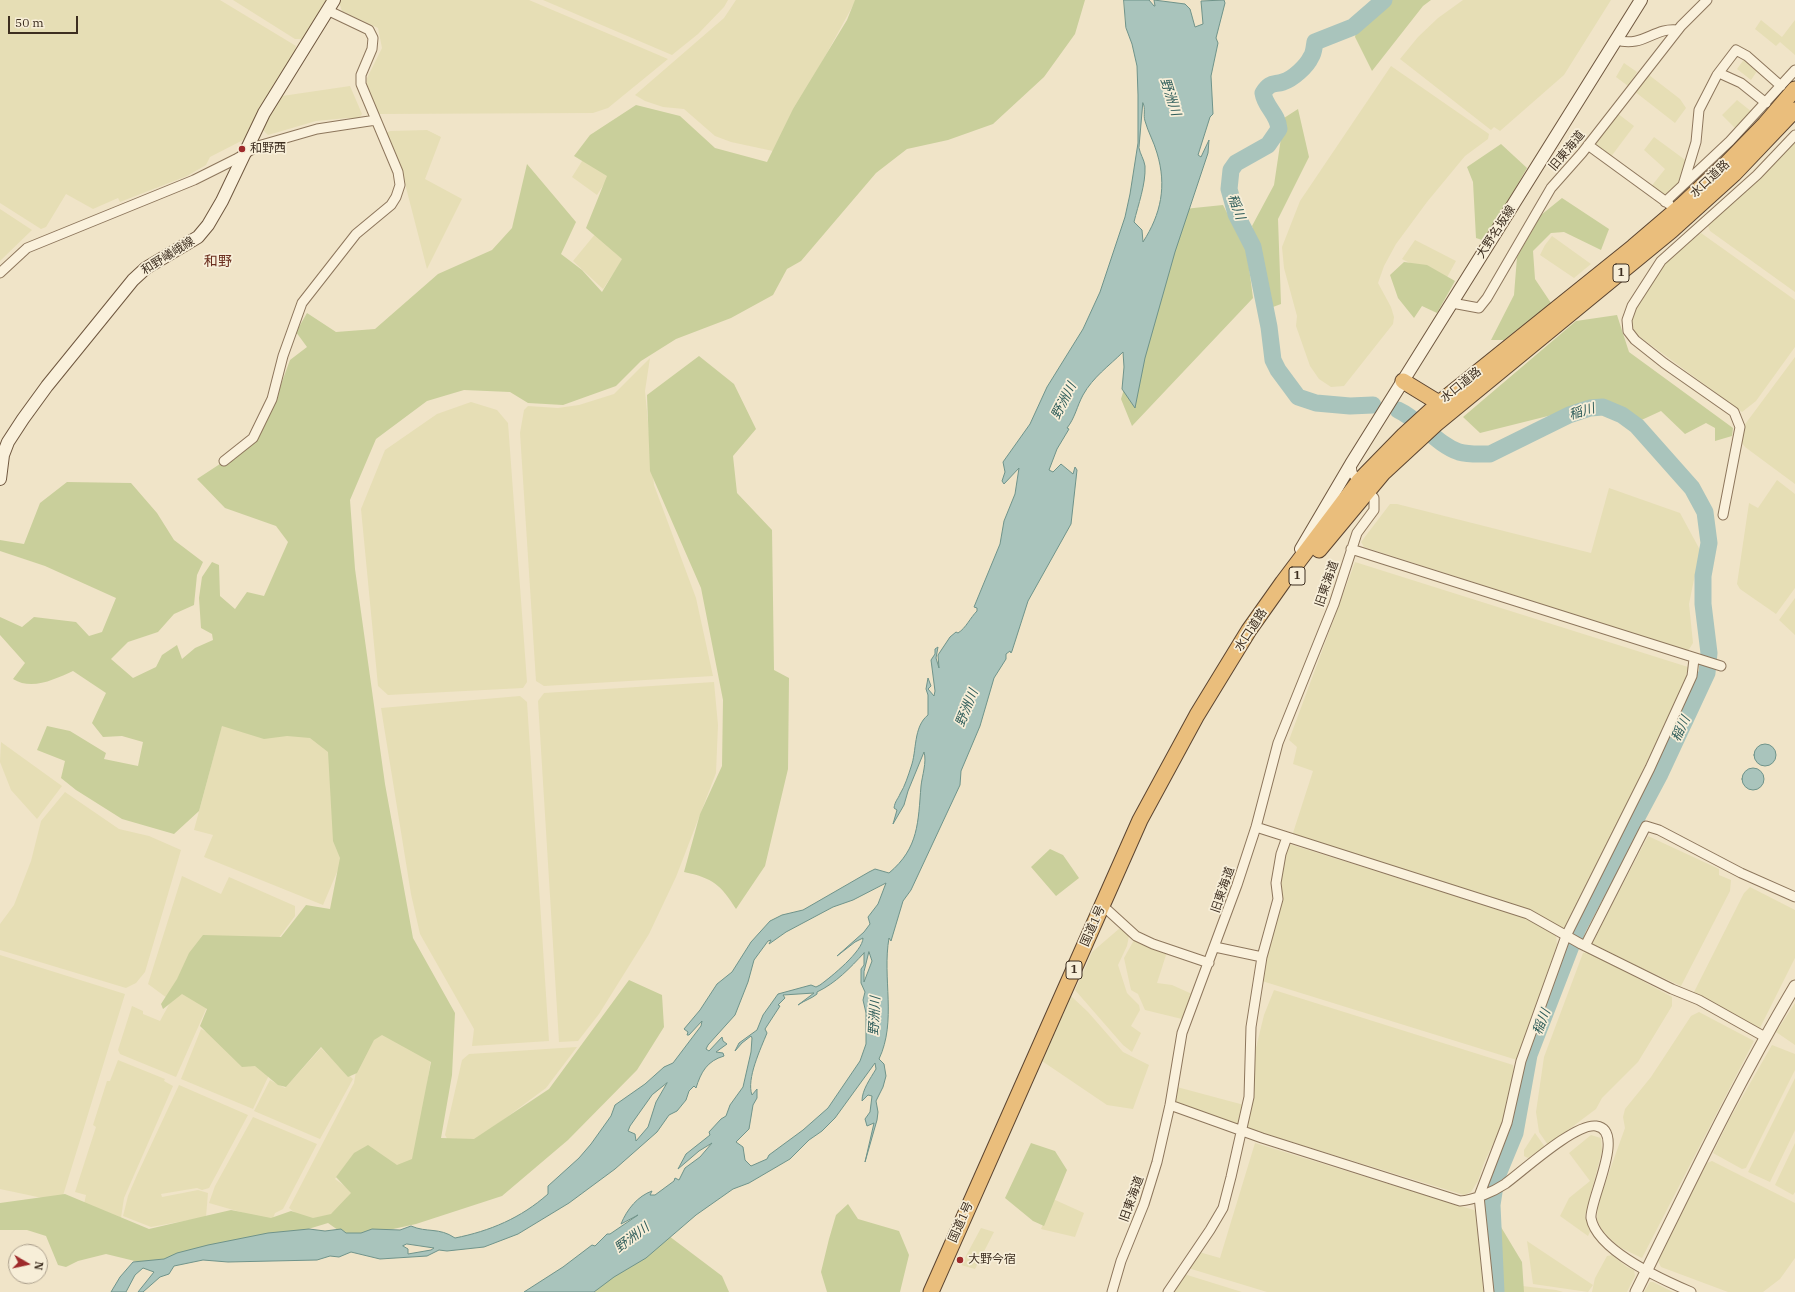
<!DOCTYPE html>
<meta charset="utf-8">
<style>
body{margin:0}
#map{position:relative;width:1795px;height:1292px;overflow:hidden;background:#f0e4c8;font-family:"IBM Plex Serif",serif}
canvas{display:block}
.north{position:absolute;left:8px;top:1244px;width:40px;height:40px;box-sizing:border-box;background:#f7eed8;border:1px solid #ada18e;border-radius:50%;rotate:99deg;font-size:11px;font-weight:700;line-height:16px;text-align:center;color:#3d2e20}
.north::after{content:'';display:block;margin:auto;width:14px;height:18px;background:#9e2a2b;clip-path:polygon(50% 0,100% 100%,50% 72%,0 100%)}
.scale{position:absolute;left:8px;top:16px;width:70px;height:18px;box-sizing:border-box;border:2px solid #3d2e20;border-top:0;padding-left:5px;font-size:12px;line-height:14px;white-space:nowrap;color:#3d2e20;-webkit-text-stroke:3px #f7eed8;paint-order:stroke}
</style>
<div id="map">
<canvas width="1795" height="1292"></canvas>
<div class="north">N</div>
<div class="scale">50 m</div>
</div>
<script>
const ctx = document.querySelector('canvas').getContext('2d');
ctx.lineJoin = 'round';
function fillPath(path, color) { ctx.fillStyle = color; ctx.fill(path, 'evenodd'); }
function strokePath(path, color, width, dash) { ctx.strokeStyle = color; ctx.lineWidth = width; ctx.lineCap = dash ? 'butt' : 'round'; ctx.setLineDash(dash || []); ctx.stroke(path); }
function drawText(font, color, halo, rows, align = 'center') {
  ctx.font = font + ' "IBM Plex Serif","Noto Sans JP",serif'; ctx.lineWidth = 3.5; ctx.setLineDash([]); ctx.textBaseline = 'middle'; ctx.strokeStyle = halo; ctx.fillStyle = color; for (const [text, x, y, turn = 0] of rows) {
    ctx.save(); ctx.translate(x, y); ctx.rotate((+turn || 0) * Math.PI / 180); ctx.textAlign = isNaN(turn) ? turn : align; if (halo) ctx.strokeText(text, 0, 0); ctx.fillText(text, 0, 0); ctx.restore();
  }
}
fillPath(new Path2D(`
 M0,0h220l76,46 -1,5 -32,52 -18,36 -35,18 -4,8 -19,11 -67,26 -2,-4 -25,11 -27,-15 -20,33 -5,2 -41,-26z
 M233,0h93l-23,39h-8z
 M340,0h189l139,59 -60,49 -15,5 -215,1 -12,-28 1,-8 15,-30 -4,-20 -36,-17 -3,-9z
 M543,0h185l-4,7 -26,27 -26,21z
 M736,0h120l-83,151 -42,-9 -16,-6 -31,-27 -21,-2 -18,-6 -10,-6 89,-77z
 M1463,0h148l-47,75 -64,56 -6,-4 -3,3 -91,-71 18,-22 20,-19z
 M1761,20l21,17 13,-17v35l-15,-13 -4,4 -21,-17z
 M1745,58l14,10 -8,12 -14,-11z
 M1624,63l13,9 -9,14 -12,-9z
 M1391,66l98,68 -1,5 -23,17 -38,46 -31,42 -12,22 -6,17 13,24 3,10 -1,7 -49,62 -13,1 -12,-8 -9,-13 -14,-40 1,-10 -13,-48 -2,-21 18,-46z
 M1649,75l31,24 6,9 -11,15 -41,-32z
 M350,86l12,28 -3,4h-12l-31,3 -48,14 -6,-6v-3l20,-30z
 M1737,100l15,12 -15,18 -15,-15z
 M1617,113l17,13 -24,32 -18,-13z
 M427,130l14,7 -16,42 37,20 -35,70 -25,-97 -16,-39 4,-2z
 M1654,137l34,25 -7,20 -13,13 -9,-1 -9,-6 15,-19 -21,-19z
 M1795,139v153l-85,-61 -2,-5 56,-53z
 M584,158l26,17 -13,20 -25,-18z
 M0,209l32,21 -32,31z
 M596,233l27,26 -20,30 -30,-28z
 M1701,233l94,67v47l-39,54 -14,11 -106,-78 -5,-10 -1,-8 34,-53z
 M1552,236l39,28 -17,14 -34,-23 5,-10z
 M1415,240l41,21 -11,20 -43,-22z
 M1795,357v127l-50,-37 -3,-4 -1,-8 2,-8z
 M650,358l-5,33 9,94 42,113 17,78 -169,10 -8,-5 -16,-248 4,-23 4,-4 30,2 21,-3 35,-11z
 M471,402l26,8 11,13 19,259 -4,6 -135,7 -10,-9 -17,-177 24,-59 52,-36z
 M1777,480l18,14v94l-19,26 -36,-25 -3,-5 12,-81 9,5z
 M1609,488l71,25 20,37 -11,54 4,39 -5,8 -324,-104 -3,-5 29,-38h7l194,49z
 M1355,562l333,105 -3,14 -51,108 -70,139h-5l-27,-18 -240,-74 21,-65 -20,-7 4,-17 -8,-7z
 M1795,598v37l-16,-15z
 M714,682l4,43 -2,48 -40,104 -27,57 -50,80 -21,27 -19,1 -21,-341 6,-8z
 M520,696l7,6 22,339 -77,5 2,-17 -54,-95 -9,-40 -30,-186z
 M222,725l88,11 21,17 12,105 -20,47 -119,-48 9,-22 -19,-5z
 M1,742l61,44 -25,33 -26,-29 -11,-28z
 M65,792l54,37 30,7 32,14 -36,122 -9,11 -10,5 -126,-38v-26l14,-19 17,-44 10,-40z
 M1648,836l71,33v6l12,5 -1,11 -49,95 -90,-41z
 M1289,844l234,73 33,18 1,10 -40,115 -255,-79 4,-28 16,-50 -2,-23 6,-32z
 M182,876l39,18 8,-17 66,29v10l-17,23 -86,14 -25,45 -19,-14z
 M1750,887l45,23v48l-35,70 -67,-34 51,-101z
 M1120,928l9,8 -2,10 -9,19 9,28 12,12 1,5 -9,16 10,7 -9,19 -9,-7 -48,-55 17,-38z
 M1134,940l33,12 -10,31 15,2 20,9 -10,25 -37,-9 -7,-16 -7,-4 -7,-32z
 M1589,952l83,45v9l-34,56 -36,36 -6,11 -48,36 -9,-13 -3,-20 8,-55 39,-104z
 M0,955l125,39 -64,208 -61,-13z
 M178,988l29,19 -31,70 -56,-23 -2,-4 14,-44 11,5v3l17,7z
 M1274,990l239,75 1,7 -13,55 -17,36 -6,18 -7,11 -7,3 -215,-66 -2,-3 7,-70 10,-41z
 M1071,996l17,16 35,40 26,13 -16,44 -26,-4 -65,-44z
 M1795,1003v42l-19,-13z
 M1699,1012l55,29 -112,217 -23,-11 -18,-17 -4,-11 1,-16 27,-75 -2,-11 2,-8 26,-32 40,-61z
 M201,1029l8,4 47,31 13,11 -16,34 -72,-30z
 M385,1031l46,27 -15,102 -18,8 -42,-15 -21,26 18,13 -20,23 -19,5 -16,-5 -9,-7 65,-125 3,-18 16,-31z
 M1772,1045l23,9v16l-49,98 -4,1 -29,-16 16,-33z
 M577,1047l-31,41 -74,55 -23,-1 -4,-7 17,-75 7,-6z
 M321,1048l32,31 -33,60 -66,-28 16,-31 15,8z
 M118,1060l47,19 -1,2 9,5 -49,112 -3,20 -37,-14 2,-9 -11,-3 21,-65 -3,-2 14,-44h3z
 M1795,1078v52l-25,52 -22,-10z
 M179,1085l69,30 -39,73 -7,2 -5,-2 -36,6 1,3 36,-7 10,3 -2,24 -55,10 -28,-11 5,-20 9,-21z
 M1177,1087l67,18 -5,23 -65,-25z
 M253,1117l64,27 -34,65 -8,4 -3,8 -63,-18 6,-17z
 M1535,1133l10,14 -17,11 -4,-2v-6z
 M1591,1135l10,3 1,13 -17,65 5,16 -2,4 -28,-20 9,-18 21,-17 -21,-28z
 M1255,1143l222,68 9,81h-219l-79,-24 11,-16 21,6z
 M1795,1143v49l-2,3 -18,-10z
 M1712,1161l83,42v55l-15,21 -17,13h-35l-67,-25 -3,-6 49,-98z
 M1053,1199l31,14 -9,24 -34,-8z
 M981,1228l13,4 -19,37 -14,-4z
 M1527,1241l66,44 -5,7 -55,-8z
 M1612,1255l15,12 7,3 1,6 -8,16h-35l3,-14 12,-22z
 M1184,1274l58,18h-70z
 M1650,1282h3l20,10h-29z
 M1522,1286l34,4 7,2h-42z`), '#e6deb5');
fillPath(new Path2D(`
 M855,0h230l-10,34 -31,43 -51,47 -45,16 -41,9 -31,24 -75,88 -14,8 -14,26 -42,23 -55,21 -35,22 -25,25 -53,19 -35,-2 -18,-11 -46,-2 -37,11 -51,38 -26,61 5,69 30,215 28,154 42,75 -3,62 -11,63 33,1 75,-50 80,-109 33,15 2,32 -27,43 -69,70 -66,56 -86,28 -41,9 -30,2 -17,-12 -46,14 -139,26 -37,-9 -28,7 -12,6 -8,-2 -12,-29 -19,-6h-27v-27l65,-9 84,35 82,-19 40,8 20,-7 22,7 18,-4 20,-21 -15,-16 18,-24 14,-8 29,20 15,-6 19,-97 -49,-27 -8,5 -17,33 -9,4 -27,-30 -35,40 -8,-2 -23,-19 -13,1 -42,-41 7,-17 -25,-15 -19,15 -2,-5 16,-25 12,-26 14,-18 78,2 25,-32 24,4 10,-51 -7,-17 -5,-89 -18,-14 -23,-2 -23,3 -42,-13 -23,85 -25,23 -52,-15 -46,-29 -15,-12 4,-17 -28,-11 10,-24 23,5 36,22 -2,6 34,7 5,-24 -21,-6 -19,1 -11,-14 14,-30 -33,-22c-18,8 -41,20 -60,8l12,-16 -25,-28v-18l22,10 12,-10 42,5 13,14 13,-4 14,-34 -71,-32 -45,-15v-11l24,4 16,-41 27,-21 64,1 26,30 17,27 29,22 -6,13 -3,30 -20,9 -16,18 -30,10 -17,17 22,19 23,-11 6,-12 15,-10 5,14 13,-11 18,-8 -1,-6 -11,-6 -2,-30 3,-21 10,-15 7,3 1,31 15,13 12,-17 17,4 24,-54 -12,-16 -51,-18 -28,-29 55,-36 21,-37 17,-46 17,-13 -11,-15 11,-19 29,19 39,-3 63,-55 54,-24 20,-22 15,-64 49,58 -15,32 21,16 20,22 20,-33 -36,-31 21,-52 -33,-20 16,-21 46,-30 44,11 35,32 52,14 26,-53 54,-89z
 M1381,0h50l-8,6 -51,65 -17,-34 5,-26z
 M1298,109l11,48 -31,62 3,85 -8,3 -21,-81 22,-41 10,-67z
 M1501,144l26,24 -42,73 -9,-3 -3,-56 -6,-15z
 M1562,198l47,31 -8,21 -37,-18 -13,1 -18,18 2,28 16,24 -47,37h-13l23,-45 3,-38 24,-42z
 M1223,205l24,47 6,46 -121,128 -11,-27 32,-106 31,-84z
 M1404,262l23,3 28,16 -18,32 -15,-7 -8,12 -16,-20 -8,-23z
 M1617,315l12,37 104,76 -1,8 -17,5v-13l-9,-5 -21,11 -24,-23 -26,12 -35,-20 -120,30 -17,-16 113,-96z
 M699,356l35,28 22,45 -23,27 4,37 35,37 2,140 15,8 -1,91 -23,97 -29,43c-15,-24 -23,-31 -52,-37l16,-58 22,-48 1,-66 -22,-112 -51,-117 -3,-76z
 M1050,849l13,6 16,23 -23,18 -25,-29z
 M1031,1143l24,8 12,19 -23,56 -11,-5 -28,-23z
 M848,1204l10,15 41,12 10,24 -9,37h-73l-6,-20 8,-33 7,-24z
 M1501,1227l21,35 2,30h-30l2,-62z
 M665,1233l57,43 7,16h-150z`), '#c9cf9b');
const water = new Path2D(`
 M1124,0h25l5,6h1l-1,-6 31,4 5,5 5,18 8,-3 -2,-23 23,-1 1,3 -9,35 2,5 -7,33 2,38 -3,3 -12,38 3,2 8,-17 -1,13 -33,99 -30,106 -10,50 -13,-19 2,-22 -1,-15c-14,14 -30,25 -40,43 -6,11 -8,23 -16,33l2,1 -12,20 -8,21 4,2 8,-8 12,10 2,-7 2,3 -6,54 -43,77 -16,50 -1,2 -1,-2 -4,3v5l-12,19 -14,48 -19,45 -1,14 -49,105 -8,11 -12,40 -2,-3c-7,40 8,83 -10,121l5,5 2,12 -3,11 -7,14 2,11 -1,8 -12,42 9,-39 -7,3 -2,-7 5,-7 2,-16 -4,-1 -6,6c0,-11 8,-22 14,-32l-1,-6 -40,55 -13,13 -13,9 -19,19 -41,24 -16,6 -37,26 -50,43 -32,19 -20,15h-70l39,-25 29,-22 3,1 12,-12h3l28,-19 -17,9c6,-15 17,-28 31,-33l-2,4h5l19,-14 1,-3 4,2 6,-12 15,-11 12,-14 -13,8 -21,18 8,-15 24,-19 -1,-3 12,-13 5,-3 4,-11 13,-18 8,-35 1,-14 -1,-2 -9,7 -7,8 4,-8 18,-13 6,-15 15,-21 33,-9 5,2 4,-2c11,-8 43,-34 43,-47l-8,4 -18,14 27,-24 6,-8 -2,-7 10,-13 8,-21 -33,17 -20,7 -47,25 -17,12 2,-4 -3,1 -14,19 -6,22 -13,33 -27,30 -2,4 3,2 13,-14 1,4 4,3 -11,8 7,1 1,3c-17,5 -23,16 -28,32l-2,-2 -5,5 -3,9 -9,11 -8,4 -12,17 -42,37 -46,34 -51,31 -34,13 -37,4 -8,-1 -12,6 -47,3 -29,-7 -12,5 -9,-1 -13,4 -89,2 -25,-2 -29,6 -5,8 -9,3 -17,15h-5l16,-20 -11,-4 -8,7 -9,17h-15l9,-15 13,-15 31,-3 13,-6 31,-8 60,-12 41,-4 16,2 16,-2 5,4h15l11,-4 28,1 11,-4c16,7 28,1 44,12 35,-7 66,-20 93,-44v-8l31,-28 12,-14 20,-28 4,-11 30,-21 19,-17 9,-4 28,-37 1,-5 -13,14h-2l1,-3 -4,-3 16,-19 17,-26 15,-12 19,-30 19,-21 12,-6 21,-5 66,-38 6,-3 14,4c30,-25 29,-51 32,-87 1,-10 6,-24 3,-34l-16,39 -4,14 -11,19 4,-14 -3,-2c1,-7 4,-9 6,-14 5,-8 8,-18 11,-27 6,-16 2,-40 17,-52v-20l-2,-6 2,-11 3,8 -3,3 6,7 1,-5 -4,-31 4,-6v-5l3,-2 -2,11 3,10 -1,-13 12,-18 6,-5 2,1c8,-5 12,-15 19,-22v-3l-3,-1 26,-63 4,-23 11,-27 4,-26 -15,16 -2,-3 3,-9 -2,-10 27,-38 17,-37 36,-58 17,-37 25,-75 5,-23 8,-51v-48l-1,-29 -5,-22 -6,-16zM1143,103c3,6 0,12 2,18 3,11 9,21 12,32 10,33 4,61 -14,89l-1,-12 -8,-8c4,-17 12,-38 11,-56 -1,-7 -5,-12 -6,-18zM869,952l3,9 -8,21v-10zM864,953v12l-3,4v14l4,9 -2,8 3,13v31l-6,17 -32,47 -25,22 -34,25 -2,4 -16,7 -6,-6 -2,-13 -7,-5 13,-13 4,-24 4,-7v-9l-5,6c-6,-16 9,-47 15,-62l-2,-4 15,-23 -2,-1 7,-7 -2,-3 31,-2 -16,12c7,-5 13,-6 19,-11v-2c19,-9 33,-24 47,-39zM667,1083l-11,19 -8,25 -12,14 -1,-7 -7,-3 2,-5 22,-31zM407,1244l27,4 -3,2 -23,4v-5l-5,-3z
 M1754 755a11 11 0 1 1 22 0a11 11 0 1 1-22 0Z
 M1742 779a11 11 0 1 1 22 0a11 11 0 1 1-22 0Z`);
fillPath(water, '#a9c4bc');
strokePath(water, '#6f938a', 1);
strokePath(new Path2D(`
 M1373,405l-23,1 -34,-3 -18,-6 -20,-27 -5,-10 -4,-33 -16,-80 -17,-33 -7,-25 2,-19 5,-7 32,-18 11,-16c-1,-15 -14,-22 -16,-36 7,-11 10,-8 20,-11 10,-3 24,-16 28,-25 3,-4 3,-10 4,-15l38,-15 31,-27
 M1398,410c22,10 38,34 61,42 10,3 21,2 31,2l79,-39 21,-7 13,-1 19,8 15,11 55,62 13,24 4,31 -6,33v28l6,49 -2,20 -47,101 -82,154 -49,127 -14,78 -19,46 -4,26 4,87`), '#a9c4bc', 17);
const minor = new Path2D(`
 M1616,40c28,8 37,-13 62,-10
 M1719,73l22,10 25,20
 M1588,145l81,59
 M1683,185l13,-43 3,-32 18,-35 19,-25 11,6 34,30
 M1665,202l65,-61 65,-71
 M0,273l27,-25 167,-68 42,-21 22,-13 59,-17 59,-9
 M1452,303l27,5 8,-10 64,-110 31,-35 99,-127 26,-26
 M224,461l29,-23 19,-39 11,-43 19,-53 54,-69 35,-29 5,-8 4,-12 -2,-13 -37,-88v-9l11,-26 1,-11 -4,-8 -42,-20
 M1723,515l17,-88 -6,-15 -70,-49 -29,-23 -7,-9 -1,-11 5,-14 29,-45 96,-86 38,-40
 M1351,549l370,117
 M1256,827l272,87 53,30 91,45 27,11 66,37
 M1102,905l34,31 17,8 56,19
 M1585,946l61,-120 13,4 82,43 54,24
 M1215,947l47,10
 M1170,1105l92,33 198,63c14,-1 33,-9 45,-17 18,-13 70,-61 91,-58 31,4 -7,75 -5,92 6,33 72,62 100,74
 M1112,1292l9,-31 23,-57 13,-42 13,-57 12,-72 55,-148 19,-58 22,-84 56,-139 23,-71 17,-23v-12l-22,-25 -1,-9
 M1168,1292l42,-62 13,-22 8,-31 18,-80 2,-70 11,-70 16,-58 -2,-16 5,-29 6,-17
 M1489,1292l-10,-96 28,-73 14,-62 45,-125 84,-168 42,-92 2,-17`);
const tertiary = new Path2D(`
 M1636,1292c51,-103 100,-207 159,-306`);
const secondary = new Path2D(`
 M0,479l3,-24 5,-13 15,-23 24,-33 86,-106 13,-12 52,-31 10,-12 14,-24 42,-88 70,-113
 M1301,549l50,-85 290,-464`);
const trunk = new Path2D(`
 M1403,381l36,22
 M1319,550l64,-77 53,-49 235,-193 63,-57 61,-64
 M931,1292l209,-472 57,-105 52,-85 34,-48 76,-101 45,-46 35,-32 194,-156 48,-41 46,-43 38,-39 30,-35`);
strokePath(minor, '#8d765c', 11);
strokePath(tertiary, '#8d765c', 13);
strokePath(secondary, '#6f573f', 14);
strokePath(trunk, '#5b4430', 17);
strokePath(minor, '#faf1dc', 9);
strokePath(tertiary, '#faf1dc', 11);
strokePath(secondary, '#faf1dc', 12);
strokePath(trunk, '#eabe7c', 15);
for (const [x, y, r, color] of [
 [242,149,4,"#9e2a2b"],
 [960,1260,4,"#9e2a2b"]
]) { const dot = new Path2D(); dot.arc(x, y, r, 0, 2 * Math.PI); ctx.fillStyle = color; ctx.fill(dot); strokePath(dot, '#f7eed8', 1.5); }
for (const [x, y, w] of [
 [1621,273,16],
 [1297,576,16],
 [1074,970,16]
]) { const box = new Path2D(); box.roundRect(x - w / 2, y - 9, w, 18, 3); ctx.fillStyle = '#f7eed8'; ctx.fill(box); strokePath(box, '#3d2e20', 1); }
drawText('bold 11px', '#3d2e20', null, [
 ["1",1621,273],
 ["1",1297,576],
 ["1",1074,970]
]);
drawText('12px', '#3d2e20', '#f7eed8', [
 ["和野西",250,149],
 ["大野今宿",968,1260]
], 'left');
drawText('12px', '#3d2e20', '#f7eed8', [
 ["旧東海道",1567,151,-50],
 ["水口道路",1710,179,-43],
 ["大野名坂線",1496,232,-57],
 ["和野嶬峨線",168,256,-32],
 ["水口道路",1461,385,-39],
 ["旧東海道",1327,584,-71],
 ["水口道路",1251,630,-57],
 ["旧東海道",1223,890,-71],
 ["国道1号",1093,926,-66],
 ["旧東海道",1132,1199,-70],
 ["国道1号",961,1222,-66]
]);
drawText('italic 13px', '#2f5d5a', '#f7eed8', [
 ["野洲川",1170,97,72],
 ["稲川",1236,207,70],
 ["野洲川",1064,401,-63],
 ["稲川",1582,412,-16],
 ["野洲川",967,708,-68],
 ["稲川",1681,729,-65],
 ["野洲川",875,1016,-87],
 ["稲川",1542,1022,-69],
 ["野洲川",632,1238,-37]
]);
drawText('14px', '#6b2e1e', '#f7eed8', [
 ["和野",218,262]
]);
</script>
